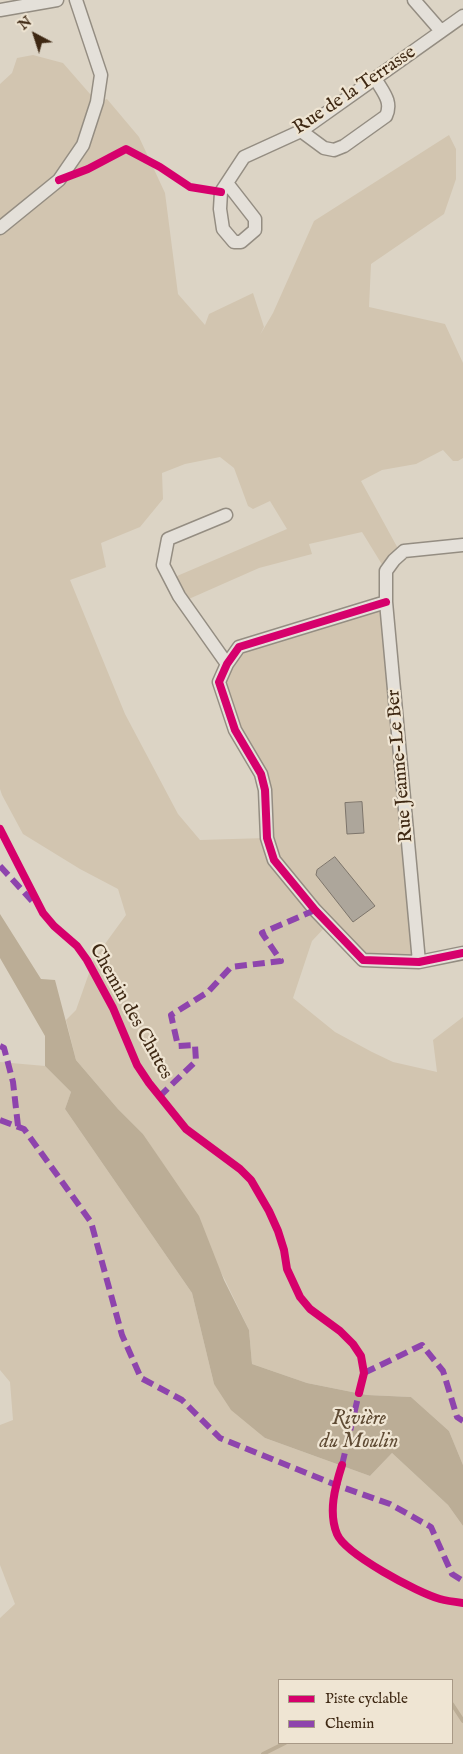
<!DOCTYPE html>
<meta charset="utf-8">
<style>
body{margin:0}
#map{position:relative;width:463px;height:1754px;overflow:hidden;background:#dcd4c5;font-family:"IM FELL English",serif}
canvas{display:block}
.legend{position:absolute;left:278px;top:1679px;width:175px;height:65px;box-sizing:border-box;background:#efe5d3;border:1px solid #a89986;margin:0;padding:6px 9px;list-style:none;font-size:15px;color:#3e2813}
.legend li{display:flex;align-items:center;gap:10px;height:25px}
.legend b{width:25px;border:1px solid #a89986}
.north{position:absolute;left:10px;top:10px;width:50px;height:50px;-webkit-text-stroke:4px #efe5d3;paint-order:stroke;rotate:320deg;font-size:14px;font-weight:700;line-height:20px;text-align:center;color:#3e2813}
.north::after{content:'';display:block;margin:auto;width:18px;height:22px;background:#3e2813;clip-path:polygon(50% 0,100% 100%,50% 72%,0 100%)}
</style>
<div id="map">
<canvas width="463" height="1754"></canvas>
<ul class="legend">
<li><b style="height:6px;background:#d6006c"></b>Piste cyclable</li>
<li><b style="height:6px;background:#8e44ad"></b>Chemin</li>
</ul>
<div class="north">N</div>
</div>
<script>
const ctx = document.querySelector('canvas').getContext('2d');
ctx.lineJoin = 'round';
function fillPath(path, color) { ctx.fillStyle = color; ctx.fill(path, 'evenodd'); }
function strokePath(path, color, width, dash) { ctx.strokeStyle = color; ctx.lineWidth = width; ctx.lineCap = dash ? 'butt' : 'round'; ctx.setLineDash(dash || []); ctx.stroke(path); }
function drawText(font, color, halo, rows, align = 'center') {
  ctx.font = font + ' "IM FELL English",serif'; ctx.lineWidth = 4.5; ctx.setLineDash([]); ctx.textBaseline = 'middle'; ctx.strokeStyle = halo; ctx.fillStyle = color; for (const [text, x, y, turn = 0] of rows) {
    ctx.save(); ctx.translate(x, y); ctx.rotate((+turn || 0) * Math.PI / 180); ctx.textAlign = isNaN(turn) ? turn : align; if (halo) ctx.strokeText(text, 0, 0); ctx.fillText(text, 0, 0); ctx.restore();
  }
}
fillPath(new Path2D(`
 M33,55l30,8 34,39 10,-3 32,38 26,56 13,101 27,31 4,-11 44,-21 11,34 -4,8 13,-22 41,-92 135,-86 7,14v30l-12,35 -73,50 -2,43 76,17 18,39v95l-5,3h-5l-10,-11 -27,14 -34,6 -21,11 40,73 -15,17 -24,-39 -53,12 3,10 -53,14 -77,34 -12,-23 117,-50 -17,-28 -17,8 -5,-3 -14,-38 -14,-11 -35,7 -23,9 1,26 -23,28 -39,16 5,24 -36,13 55,134 53,100 22,26 66,-2 -1,-48 -46,-108 20,-35 147,-45 33,360 -56,-2 -36,-35 -15,16 -19,57 42,34 37,20 21,10 44,10 -4,-32 30,-23v448l-14,-34 -38,-34 -44,-2 -60,-12 -55,-19 -3,-34 -24,-50 -59,-111 -23,-35 -25,-25 -42,-49 -10,-40 10,-10 18,-51 32,-44 -8,-26 -38,-20 -57,-35 -21,-39 -2,-6v-705l12,-11 5,-15z
 M0,1062l45,4 26,26 -6,17 127,184 22,91 51,54 105,38 22,-23 56,52 15,21v228h-463v-136l15,-14 -15,-39v-140l13,-5 -3,-38 -10,-12zM279,1680h173v63h-173z`), '#d2c5b0');
fillPath(new Path2D(`
 M0,914l41,65 14,1 21,80 42,49 25,25 56,82 25,64 25,50 3,34 55,19 60,12 44,2 38,34 14,34v61l-15,-21 -56,-52 -22,23 -105,-38 -34,-28 -17,-26 -22,-91 -127,-184 6,-17 -26,-26v-30l-45,-78z`), '#bbad96');
strokePath(new Path2D(`
 M452,1704l11,17
 M263,1754l22,-11`), '#bbad96', 4);
const building = new Path2D(`
 M362,802l2,31 -17,1 -2,-31z
 M335,857l40,49 -22,16 -37,-47 1,-5z`);
fillPath(building, '#ada69b');
strokePath(building, '#7d756b', 1);
const minor = new Path2D(`
 M414,0l27,31
 M0,10l57,-10
 M301,131l23,17 10,2 10,-4 42,-30c7,-15 -4,-25 -11,-38
 M227,183l28,36v11l-14,12h-7l-11,-13 -3,-20 1,-17 23,-35 57,-26 162,-115
 M0,228l59,-48 24,-35 14,-43 4,-27 -25,-75
 M226,515l-58,24 -5,26 16,31 48,68
 M386,602l-147,45 -12,17 -8,18 16,48 26,44 4,16 2,48 7,22 41,50 48,50 56,2 44,-9
 M419,962l-33,-360v-31l8,-11 10,-9 59,-6`);
strokePath(minor, '#948d82', 15);
strokePath(minor, '#e4e0d9', 12);
strokePath(new Path2D(`
 M0,866l32,35
 M0,1046l4,2 9,34 5,44
 M159,1097l37,-36 -1,-16 -17,1 -7,-31 37,-23 23,-25 50,-6 -19,-28 53,-23
 M0,1120l24,9 67,93 31,113 19,43 41,22 38,38 116,47 54,19 41,23 21,47 11,7
 M364,1373l58,-28 21,26 14,46 6,4
 M342,1465l17,-72`), '#8e44ad', 6, [12, 6]);
strokePath(new Path2D(`
 M59,180l29,-11 38,-20 34,18 30,20 31,5
 M386,602l-147,45 -12,17 -8,18 16,48 26,44 4,16 2,48 7,22 41,50 48,50 56,2 44,-9
 M0,829l43,84 11,13 23,20 10,14 26,48 24,57 12,18 37,46 54,40 11,11 18,31 9,20 6,19 3,19 13,28 10,12 30,22 13,13 8,12 3,17 -5,20
 M342,1465c-7,22 -14,47 -5,69 8,20 81,59 103,65 7,2 15,3 23,4`), '#d6006c', 8);
drawText('19px', '#3e2813', '#efe5d3', [
 ["Rue de la Terrasse",355,91,-34],
 ["Rue Jeanne-Le Ber",401,766,-95],
 ["Chemin des Chutes",130,1012,61]
]);
drawText('italic 20px', '#5f4b34', '#efe5d3', [
 ["Rivière",359,1420],
 ["du Moulin",359,1443]
]);
</script>
